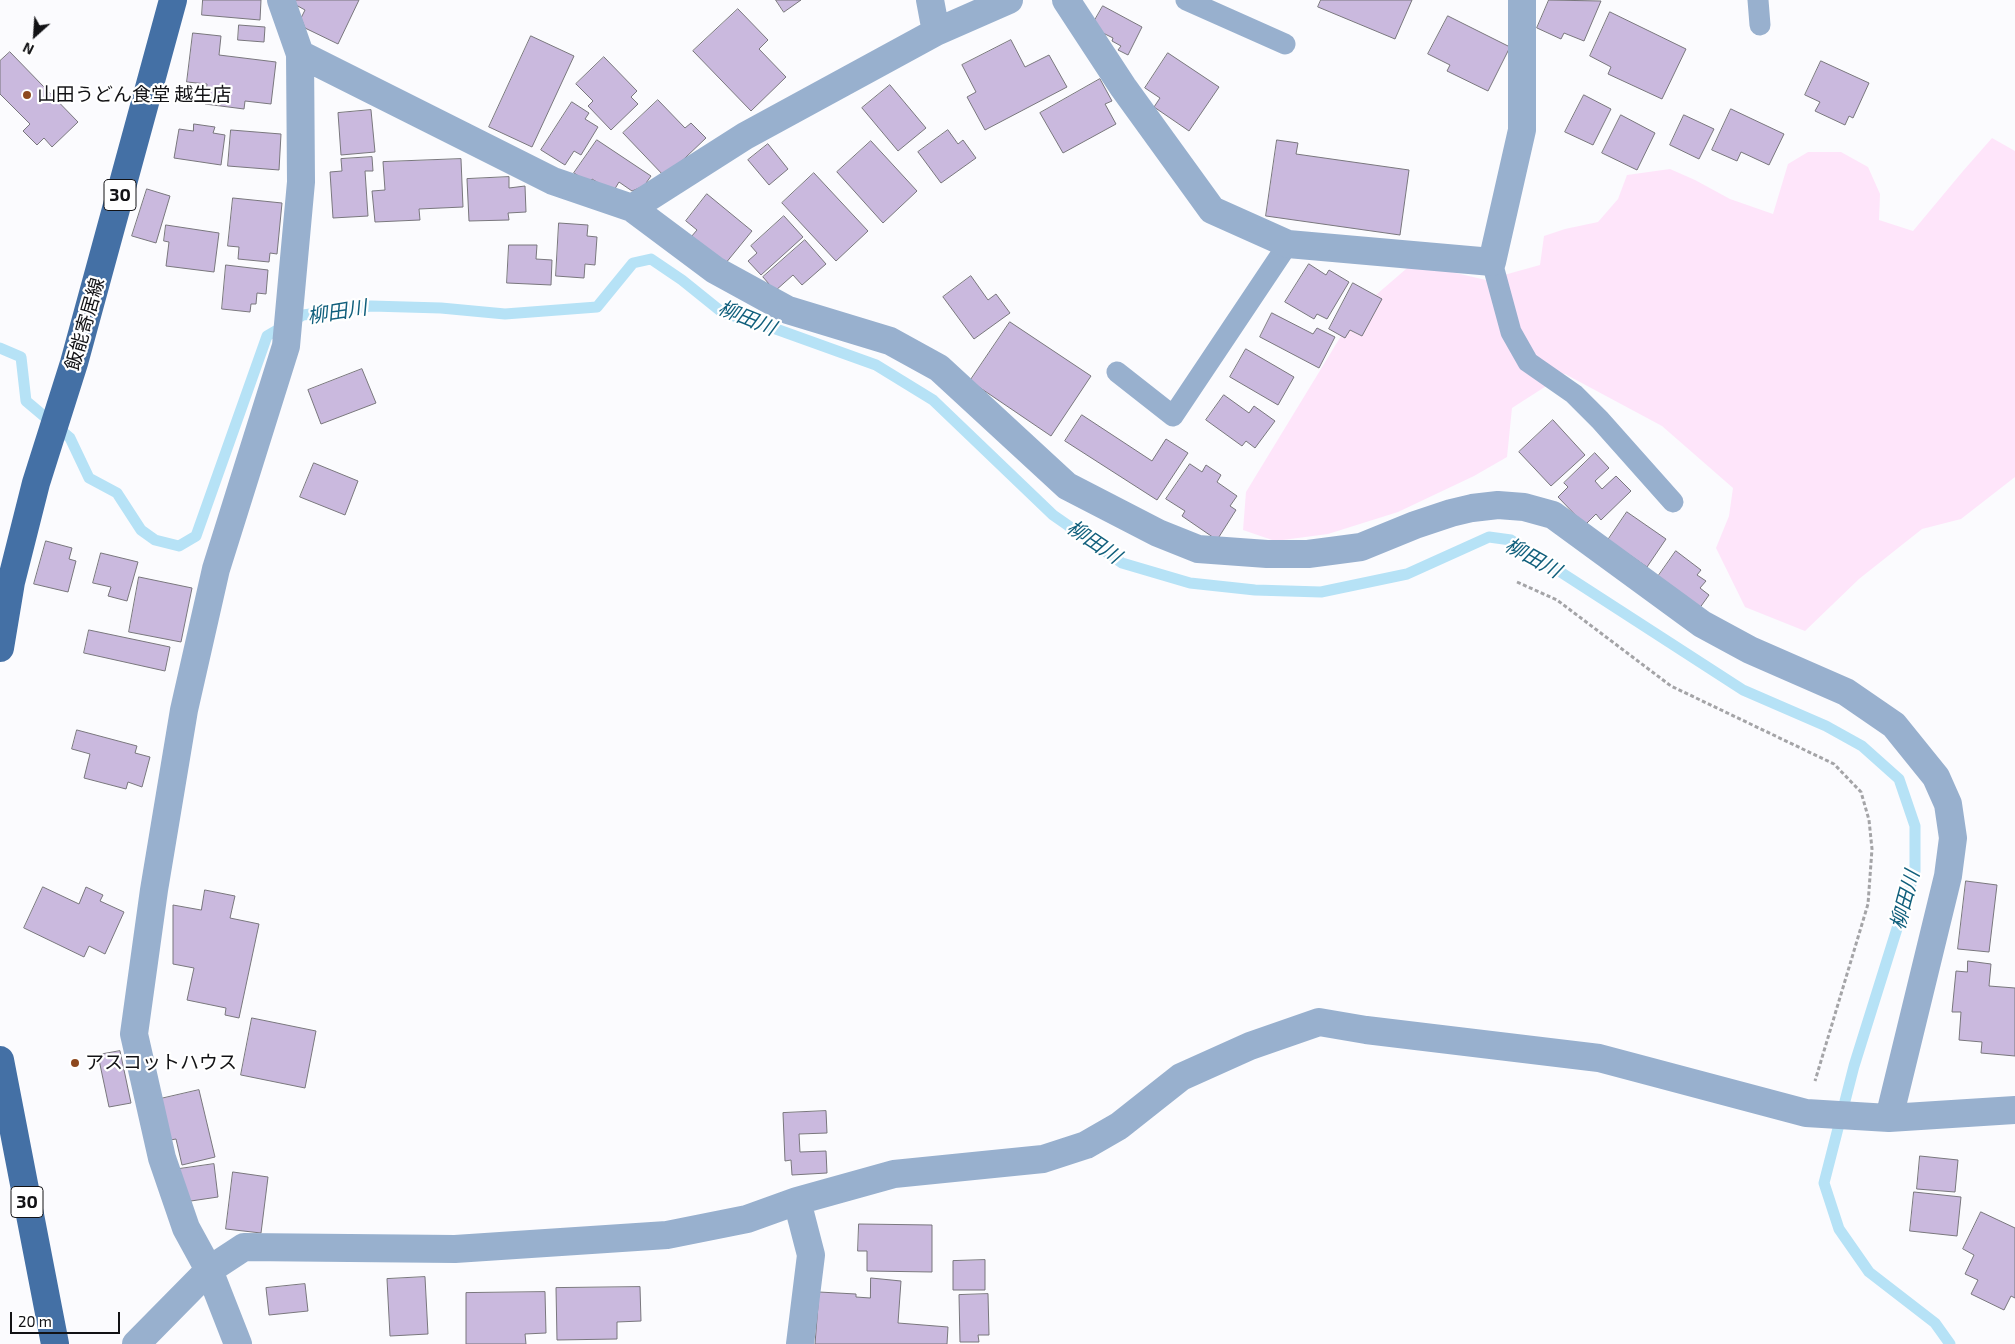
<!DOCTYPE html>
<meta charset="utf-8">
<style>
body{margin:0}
#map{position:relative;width:2015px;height:1344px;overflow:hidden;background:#fbfbfe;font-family:"Exo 2",sans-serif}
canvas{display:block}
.north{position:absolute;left:10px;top:10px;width:50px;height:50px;-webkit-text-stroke:4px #fff;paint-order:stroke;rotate:206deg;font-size:14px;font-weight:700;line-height:20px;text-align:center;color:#121215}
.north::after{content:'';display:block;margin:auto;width:18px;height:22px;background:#121215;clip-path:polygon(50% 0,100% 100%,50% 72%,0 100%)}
.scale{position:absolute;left:10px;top:1312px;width:110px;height:22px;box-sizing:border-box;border:2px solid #121215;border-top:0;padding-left:6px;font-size:15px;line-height:18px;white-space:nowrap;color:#121215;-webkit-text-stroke:4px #fff;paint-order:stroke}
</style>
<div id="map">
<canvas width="2015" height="1344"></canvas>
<div class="north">N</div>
<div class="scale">20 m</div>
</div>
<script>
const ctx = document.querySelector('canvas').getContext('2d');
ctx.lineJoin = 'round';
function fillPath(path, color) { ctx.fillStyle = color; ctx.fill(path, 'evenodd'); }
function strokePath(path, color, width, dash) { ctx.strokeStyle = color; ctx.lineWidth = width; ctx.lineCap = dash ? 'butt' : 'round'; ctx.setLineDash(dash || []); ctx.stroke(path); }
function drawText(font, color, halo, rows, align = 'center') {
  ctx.font = font + ' "Exo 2","Noto Sans JP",sans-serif'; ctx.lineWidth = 4.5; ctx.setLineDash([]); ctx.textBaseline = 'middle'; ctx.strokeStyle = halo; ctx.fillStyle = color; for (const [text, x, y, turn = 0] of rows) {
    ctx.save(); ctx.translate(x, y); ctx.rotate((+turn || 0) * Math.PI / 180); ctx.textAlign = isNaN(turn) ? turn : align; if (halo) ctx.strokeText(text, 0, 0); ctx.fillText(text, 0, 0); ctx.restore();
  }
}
fillPath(new Path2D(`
 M1992,138l23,13v326l-54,42 -39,10 -63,50 -54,52 -60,-24 -29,-59 13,-32 4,-28 -71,-62 -97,-52 -53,34 -5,49 -33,19 -76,36 -70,22 -53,7 -32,-11 3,-38 109,-179 58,-50 73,17 54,-15 4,-29 21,-7 33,-7 20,-23 9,-24 43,-6 25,11 35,19 43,15 15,-50 20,-12h33l27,15 12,27 -1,26 34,11 50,-60z`), '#fee5fa');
strokePath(new Path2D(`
 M0,348l21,9 5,44 44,37 19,40 28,15 24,37 14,10 24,6 17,-10 71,-200 36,-21 68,-9 70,2 64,6 92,-7 36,-44 18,-4 31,21 41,33 39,11 114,41 57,35 120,115 69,48 68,20 65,7 66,2 86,-18 82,-37 22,3 232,150 83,36 36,20 37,33 16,47v45l-61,195 -30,117 15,46 30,43 66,51 15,21`), '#b6e2f6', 11);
const building = new Path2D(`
 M203,0h58l-1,20 -58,-5z
 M295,0h64l-21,44 -33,-16 -4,-10 4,-8 -9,-5z
 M776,0h25l-17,12z
 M1321,0h91l-17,39 -77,-32z
 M1549,0l52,1 -17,40 -20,-8 -3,6 -24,-11z
 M1103,6l39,21 -14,28 -10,-5 3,-4 -9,-5 1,-3 -22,-11z
 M738,9l30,31 -9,9 27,28 -35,34 -58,-60z
 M1610,12l76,37 -24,50 -54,-25 3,-7 -21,-11z
 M1448,16l62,31 -22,44 -41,-20 3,-6 -22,-11z
 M239,25l26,2 -1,15 -26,-2z
 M193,33l28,3 -2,19 57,7 -5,42 -26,-3 -1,8 -39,-5 2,-20 -20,-2z
 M531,36l43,20 -42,91 -43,-20z
 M1011,40l14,27 24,-12 18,32 -82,43 -18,-33 9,-5 -14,-27z
 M10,52l68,70 -26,25 -8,-9 -7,7 -14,-14 7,-7 -30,-30v-33z
 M1168,53l51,34 -30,44 -35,-24 6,-9 -15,-10z
 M604,57l33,34 -6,6 7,7 -27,26 -23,-24 5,-5 -17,-17z
 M1821,61l48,22 -16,35 -4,-2 -4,9 -30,-14 5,-9 -15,-7z
 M1100,79l12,22 -7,3 11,20 -53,29 -23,-40z
 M890,85l36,43 -28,23 -36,-43z
 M1584,95l27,14 -18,36 -28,-13z
 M658,100l27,28 6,-5 15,15 -41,39 -42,-44z
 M572,102l17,11 -4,6 13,8 -17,28 -7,-4 -9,14 -24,-15z
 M1731,109l53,25 -15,31 -28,-13 -4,9 -25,-11z
 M371,110l4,42 -34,3 -3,-42z
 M1621,115l34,18 -18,37 -35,-17z
 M1684,115l30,14 -15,30 -29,-14z
 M194,124l21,3 -2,6 12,2 -4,30 -47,-7 5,-29 14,2z
 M231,130l50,4 -2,36 -51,-4z
 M948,130l10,14 5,-4 13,18 -35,25 -23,-31z
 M597,140l54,36 -7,10 -12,5 -13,-9 -6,10 -21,-13 -3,4 -15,-10z
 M1277,140l21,3 -2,11 113,16 -9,65 -134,-19z
 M871,141l46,50 -34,32 -46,-51z
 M768,144l20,25 -19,16 -21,-25z
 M372,157l1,14h-8l3,45 -35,2 -3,-46 12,-1 -1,-12z
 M461,159l2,48 -44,2 1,11 -45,2 -3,-31 13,-1 -2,-28z
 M814,173l54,58 -32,30 -54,-58z
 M509,177v11l16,-2 1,26 -18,1 1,7 -40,1 -2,-42z
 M147,189l23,7 -14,47 -24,-7z
 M707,194l45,37 -27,33 -34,-27 6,-7 -11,-9z
 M233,198l49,5 -5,51 -7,-1 -1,9 -31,-3 1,-12 -11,-1z
 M784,216l19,21 -42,38 -13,-14 9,-8 -6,-7z
 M559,223l29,2 -1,11 10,1 -2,28 -10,-1 -1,14 -28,-2z
 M166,225l53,8 -5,39 -48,-6 3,-24 -5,-1z
 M805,240l21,24 -24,21 -9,-10 -18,16 -12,-14z
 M509,245h28l-1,14 16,1 -1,25 -44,-2z
 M1309,264l17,11 3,-5 20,12 -22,37 -10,-5 -3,5 -29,-17z
 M226,265l42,5 -2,24 -9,-1 -1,11h-5l-1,8 -28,-3z
 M971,276l17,24 8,-6 14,19 -36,26 -31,-42z
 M1353,283l29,16 -20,37 -12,-6 -5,8 -16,-9z
 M1272,313l41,21 4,-6 18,9 -16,31 -59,-31z
 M1010,322l81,54 -40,60 -81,-55z
 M1246,349l48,28 -16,28 -48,-28z
 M362,369l14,34 -55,21 -13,-34z
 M1224,395l25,18 5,-7 21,15 -20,27 -9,-7 -4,5 -36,-26z
 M1082,415l70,46 14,-22 22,14 -31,47 -92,-59z
 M1553,420l32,35 -34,31 -32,-34z
 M1595,453l14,15 -14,13 7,8 14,-13 15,15 -30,29 -5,-6 -11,11 -27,-28 10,-10 -4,-4z
 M314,463l44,18 -13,34 -45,-18z
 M1190,464l12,8 4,-7 15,10 -4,7 20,14 -7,10 6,4 -19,30 -35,-24 3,-5 -19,-12z
 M1627,512l39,27 -19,28 -39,-27z
 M46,541l26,7 -3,11 7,2 -8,31 -34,-8z
 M1676,551l25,19 -4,5 9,6 -6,7 9,7 -10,14 -42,-31z
 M101,553l37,9 -11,39 -19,-5 3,-9 -18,-4z
 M139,577l53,11 -11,54 -52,-10z
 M89,630l81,17 -5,24 -81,-18z
 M77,730l60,16 -2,7 15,4 -8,30 -14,-5 -2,7 -42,-11 6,-24 -18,-5z
 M1966,881l31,4 -8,67 -31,-3z
 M43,887l36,17 7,-17 17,8 -3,6 24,11 -19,42 -16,-8 -5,11 -60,-29z
 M205,890l30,6 -5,22 29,6 -20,94 -14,-3 1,-7 -39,-8 7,-32 -21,-4v-59l28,5z
 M1968,961l23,3 -2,22 26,2v68l-34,-3 1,-11 -23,-2 2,-28h-9l4,-41 11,1z
 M252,1018l64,13 -11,57 -64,-13z
 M120,1051l11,52 -22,4 -11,-52z
 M199,1090l16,67 -33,8 -6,-26 -11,2 -5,-42z
 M826,1111l1,22 -28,1 1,18 26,-1 1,22 -35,2 -1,-15 -6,1 -2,-48z
 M1920,1156l38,4 -3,32 -38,-3z
 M214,1164l4,33 -34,5 -5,-33z
 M233,1172l35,5 -7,56 -35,-4z
 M1914,1192l47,5 -4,39 -47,-5z
 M1981,1212l34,16v70l-4,-2 -7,14 -33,-16 7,-14 -13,-6 9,-19 -11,-6z
 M859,1224l73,1v47l-65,-1v-20h-9z
 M985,1260v30h-32v-29z
 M425,1277l3,57 -38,2 -3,-57z
 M871,1278l30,3 -3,42 50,4 -1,17h-132l4,-52 37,2v3l14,1z
 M305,1284l3,27 -39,4 -3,-27z
 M640,1287l1,34 -24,1v17l-60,1 -1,-52z
 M545,1292l1,41 -21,1 1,10h-60v-51z
 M988,1294l1,41h-11l1,7h-19l-1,-47z`);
fillPath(building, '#cab9de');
strokePath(building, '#79777d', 1);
strokePath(new Path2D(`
 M1517,582l40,18 114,86 163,78 27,28 8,28 3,29 -4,55 -53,177`), '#a4a4a7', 3, [4, 2.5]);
strokePath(new Path2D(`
 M1186,0l99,44
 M1758,0l2,25
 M1492,262l19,70 17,30 46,32 26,26 73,82
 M1117,372l56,44 115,-172`), '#98b0ce', 21);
strokePath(new Path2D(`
 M930,0l6,32
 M1066,0l57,87 89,123 76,34 204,18 30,-132v-130
 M300,54l253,127 79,27 113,-72 191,-104 73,-32
 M632,208l83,62 73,40 102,31 49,27 128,118 91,47 40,16 69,5h41l53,-7 54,-22 36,-12 21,-5 26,-3 26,2 29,8 149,109 48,26 96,42 48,33 42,52 12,27 5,34 -5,38 -59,242
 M797,1201l14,54 -11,89
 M136,1344l73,-74 35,-23 211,2 212,-14 80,-16 50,-18 97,-27 149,-15 43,-14 33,-19 62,-49 69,-31 69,-24 47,8 233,28 207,55 83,5 126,-8
 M238,1344l-29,-74 -23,-42 -24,-70 -28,-124 20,-144 30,-180 32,-141 70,-223 15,-164 -1,-128 -19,-54`), '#98b0ce', 28);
strokePath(new Path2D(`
 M0,648l11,-66 25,-99 38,-120 99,-363
 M0,1060l55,284`), '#4470a5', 28);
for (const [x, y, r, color] of [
 [27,95,5,"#8d481e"],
 [75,1063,5,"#8d481e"]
]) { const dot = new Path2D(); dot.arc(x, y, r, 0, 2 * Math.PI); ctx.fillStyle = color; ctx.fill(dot); strokePath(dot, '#fff', 2); }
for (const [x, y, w] of [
 [120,195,32],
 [27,1202,32]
]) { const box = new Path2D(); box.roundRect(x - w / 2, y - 15.5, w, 31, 4); ctx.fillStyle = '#fff'; ctx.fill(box); strokePath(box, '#121215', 1); }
drawText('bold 18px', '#121215', null, [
 ["30",120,195],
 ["30",27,1202]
]);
drawText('19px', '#121215', '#fff', [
 ["山田うどん食堂 越生店",37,95],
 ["アスコットハウス",85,1063]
], 'left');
drawText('19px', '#121215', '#fff', [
 ["飯能寄居線",85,324,-74]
]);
drawText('italic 20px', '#105f7c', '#fff', [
 ["柳田川",337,312,-9],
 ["柳田川",747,318,22],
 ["柳田川",1094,542,34],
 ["柳田川",1533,558,29],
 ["柳田川",1905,900,-75]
]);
</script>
